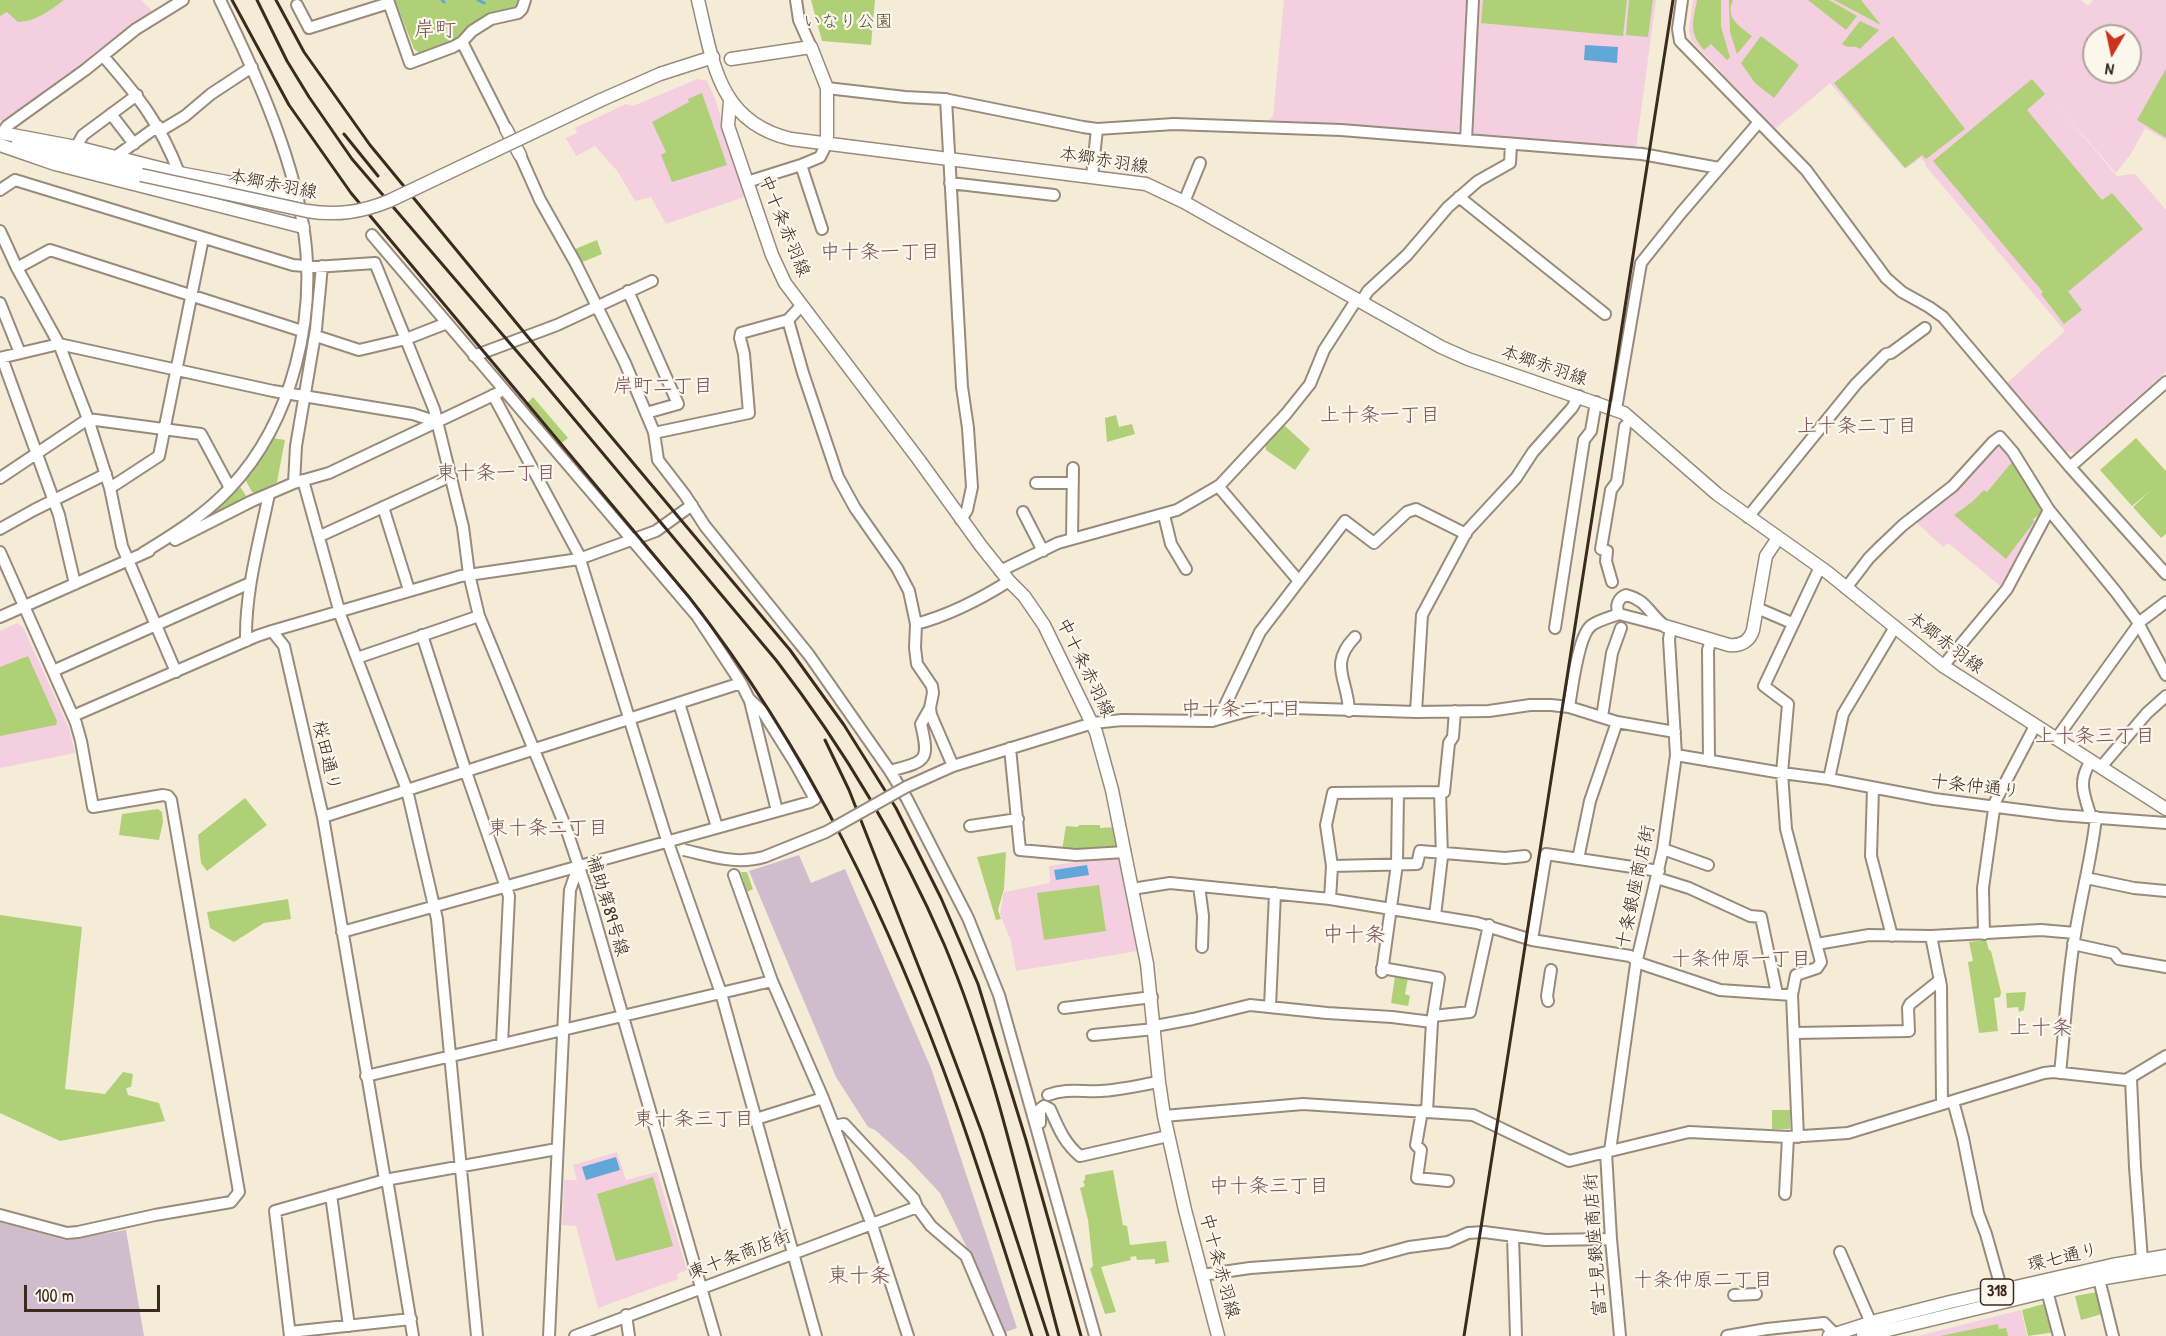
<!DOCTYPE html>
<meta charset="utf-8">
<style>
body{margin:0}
#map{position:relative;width:2166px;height:1336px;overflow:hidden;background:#f5ecd8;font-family:"Patrick Hand",sans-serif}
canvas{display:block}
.north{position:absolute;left:2082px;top:24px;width:60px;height:60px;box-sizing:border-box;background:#fbf7ec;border:2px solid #aea59a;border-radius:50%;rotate:189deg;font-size:16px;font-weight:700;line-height:24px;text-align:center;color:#3b2a1e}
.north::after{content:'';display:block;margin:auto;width:21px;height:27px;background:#c8321e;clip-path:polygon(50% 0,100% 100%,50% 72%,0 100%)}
.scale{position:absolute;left:24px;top:1285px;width:136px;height:27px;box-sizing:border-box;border:3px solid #3b2a1e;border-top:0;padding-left:8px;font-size:18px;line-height:21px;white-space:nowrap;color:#3b2a1e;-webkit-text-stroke:4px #fbf7ec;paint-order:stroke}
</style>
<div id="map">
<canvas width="2166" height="1336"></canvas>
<div class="north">N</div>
<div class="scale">100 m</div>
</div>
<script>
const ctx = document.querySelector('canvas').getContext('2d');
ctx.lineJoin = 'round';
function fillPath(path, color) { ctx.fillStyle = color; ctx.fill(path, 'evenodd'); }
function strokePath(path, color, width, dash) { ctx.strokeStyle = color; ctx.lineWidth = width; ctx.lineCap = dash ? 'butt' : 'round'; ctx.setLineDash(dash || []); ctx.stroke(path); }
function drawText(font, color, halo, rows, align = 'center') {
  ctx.font = font + ' "Patrick Hand","Klee One",sans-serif'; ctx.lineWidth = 4.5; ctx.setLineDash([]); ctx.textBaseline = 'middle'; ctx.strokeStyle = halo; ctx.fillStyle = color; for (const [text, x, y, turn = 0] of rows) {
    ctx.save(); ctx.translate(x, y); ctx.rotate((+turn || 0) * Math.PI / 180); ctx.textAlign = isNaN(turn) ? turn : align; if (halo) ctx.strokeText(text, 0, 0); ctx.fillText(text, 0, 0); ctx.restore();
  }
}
fillPath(new Path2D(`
 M0,0h141l12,12 -69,55 -80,54 -4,-1z
 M1284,0h182l-5,101 3,1 -2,25 -7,6 -189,-10 7,-7z
 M1479,0h177l-20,148 -163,-14 2,-29 -2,-22z
 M1693,0h388l7,6 5,-6h73v140l-21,-12 -14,26 -15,19 -68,-78 69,81 18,-2 31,36v162l-91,81 -11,-2 -58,-67 59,-53 -140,-166 1,-2 -5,-5 -16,11 -75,-86 -55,46 -84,-89 -2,-11zM2094,36h36v36h-36z
 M698,79l9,2 8,18 32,97 -81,28 -15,-27 -16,4 -17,-29 -23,-26 -19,10 -10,-18 11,-5 -2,-5 51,-24 7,2z
 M2001,443l45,69 -43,76 -55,-45 -5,4 -26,-24 -1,-4 79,-75z
 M17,623l6,4 46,101 6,25 -75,15v-137z
 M1116,856l5,2 17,93 -122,20 -5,-30 -11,-27 4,-22 46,-9 -1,-17z
 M617,1152l9,28 31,-8 30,98 -10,4 1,5 -80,29 -22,-82 -14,-1 2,-45h13l-4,-15z
 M2021,1310l6,26h-109z`), '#f3cfdf');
fillPath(new Path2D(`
 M799,855l12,28 34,-14 86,199 86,260 -14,5 -35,-83 -28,-57 -30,-32 -35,-31 -7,-3 -32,-50 -87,-206z
 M0,1222l65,18 61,-10 18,106h-144z`), '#cfbdce');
fillPath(new Path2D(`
 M0,0h64c-15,11 -27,21 -46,22l-11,-10 -7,4z
 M395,0h126l-4,10 -31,7 -35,25 -30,12 -7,-5z
 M811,0h64l-4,45 -49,-4z
 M1483,0h144l-4,36 -142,-13z
 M1629,0h24l-5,37 -22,-2z
 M1697,0h24v27l9,30 -3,3 -16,-16 -7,6c-16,-19 -11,-27 -7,-50z
 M1729,0h4c-8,18 6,26 19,36l-15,18 -7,-22z
 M1808,0h21l28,16 -11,14z
 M1834,0h27l20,25z
 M1860,21l19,9 -19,19c-6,-5 -9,1 -18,-5z
 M1761,36l38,29 -25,33 -19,-15 -14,-20z
 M1893,36l72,93 -39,30 -4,-4 -17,13 -71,-85z
 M2166,69v69l-29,-18z
 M2032,79l13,15 -18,16 75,90 10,-7 31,36 -74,62 -2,-1 15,20 -18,14 -23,-30 2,-2 -110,-131z
 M702,93l25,72 -55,17 -11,-27 5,-3 -14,-30 37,-20 -1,-3z
 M597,240l5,14 -22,9 -5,-14z
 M533,397l35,41 -9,7 -34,-40z
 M1116,415l3,12 13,-3 3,10 -28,8 -2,-24z
 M1284,425l26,24 -15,21 -29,-20v-6z
 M273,438l12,2 -8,42 -21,11 -4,-1 -7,-13z
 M2136,438l30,33v63l-5,4 -28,-31 17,-16 -18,15 -32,-36z
 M2012,462l9,11 23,39 -11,7 1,3 -28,37 -52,-44 18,-13 12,-12 3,2z
 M239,485l9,14 -50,25z
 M28,656l29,65 -1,4 -56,11v-69z
 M245,798l22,27 -60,46 -6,-8 -3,-28z
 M158,809l4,3 1,10 -4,18 -40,-5 3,-21z
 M1079,825h21v3l14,-1 5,20 -2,3h-55l4,-24 12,1z
 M1006,852l-2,37 -6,21 3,9 -5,1 -19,-63z
 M741,872h6l6,17 -6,3z
 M1099,885l7,46 -62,9 -7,-47z
 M288,899l3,20 -27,4 -30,19 -24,-14 -3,-16z
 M0,915l82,12 -17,162 40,5 18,-22 10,2 -2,13 -5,1 2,7 31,8 6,18 -105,20 -60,-28z
 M1986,940l3,10 2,1 10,41 -1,5 -6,1 4,33 -19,2 -11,-71 5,-1 -4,-19z
 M1395,976l13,2 -3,16 5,2 -2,10 -17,-3z
 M2026,992l-2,18 -5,2 -1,-5 -11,1 -1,-15z
 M1772,1110h18v19h-18z
 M1113,1170l10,55 4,1 3,19 36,-4 3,21 -14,2v-5l-18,1 -1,-4 -6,1 1,3 -30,7 15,45 -11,2 -15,-45 3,-3 -5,-46 -8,-32 5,-2 -2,-5 2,-1v-5z
 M653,1177l20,69 -57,15 -19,-67z
 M2097,1292l5,22 -21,6 -6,-24z
 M2047,1303l8,29 -27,4 -6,-26z
 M1998,1324l1,5 7,-1 2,8h-68z`), '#b0d077');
fillPath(new Path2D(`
 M1585,45l33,2 -1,16 -33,-3z
 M1087,865l2,10 -33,5 -2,-10z
 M616,1157l4,13 -34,10 -4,-13z`), '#61a7d7');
strokePath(new Path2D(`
 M442,0l2,2
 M478,0l6,3`), '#61a7d7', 3);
const minor = new Path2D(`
 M388,0l22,63 43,-16 9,-5 10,-11 19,-12 27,-6 4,-4 3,-9
 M796,0l3,20 12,27
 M1682,0l-4,29 2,12 126,129 80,108 16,14 27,15 14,10 127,150 96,107
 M297,5l12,23 80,-25
 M462,42l44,87
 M103,56c35,40 57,67 76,117
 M827,88l78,9 39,2 139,28 14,2 77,-5 167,6 301,24 77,14
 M946,99l16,288 6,41 4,59 -5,23 -6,10
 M111,114l23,30
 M160,131l25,-15 26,-22 41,-27
 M2,133l5,-7 78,-56 51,-41 47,-29
 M1466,140l7,-140
 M76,147l7,-12 54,-40
 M520,155l20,45 35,62 50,101 29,69 4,28 27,35 20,31 104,129 81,116 17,28 61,119 31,77 96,341
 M115,157l43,-31
 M801,165l21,64
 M1092,176l5,-47
 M747,182l54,-17 19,-8 7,-14
 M950,183l104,12
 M0,190l15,-10 278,85 22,2 60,-4 59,146 29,118 6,47 10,42 87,212 19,57 130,451
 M1459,197l146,117
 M1184,202l16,-39
 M0,231l17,37 42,76 29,75 22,69 12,58 54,126
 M17,268l33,-18 252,81
 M628,291l50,113 -32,9
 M1361,302l7,-11 39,-36 41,-48 30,-26 32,-18 1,-19
 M0,303l20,50
 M788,320l15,53 35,104 17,31 42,60 12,23 7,33 -1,24 2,16 15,22 1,7 -3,15 -9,16c9,38 5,37 -31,47
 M316,336l43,14 47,-11 41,-16
 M474,356l83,-31 95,-44
 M0,358l59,-14 214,47 140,23 24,8
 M2,358l57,157 16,69
 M493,395l85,158 87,281 56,159 95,343
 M1616,409l25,-146 40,-50 78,-91
 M654,433l95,-20 -5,-59 -4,-16 1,-5 47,-13 13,-14
 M2070,467l96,-85
 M0,478l88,-59 113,15 29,54
 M303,480l38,137 66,173 30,129 40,417
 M294,483l2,-37 20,-117 6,-63
 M1036,483h37
 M1218,486l80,94
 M110,488l49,-32 44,-218
 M383,507l26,83
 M1023,512l20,39
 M1164,515l7,29 15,25
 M1748,517l108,-133 30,-30 5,-1 34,-25
 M0,529l34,-19 72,-36
 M320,536l131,-60
 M1072,539l1,-71
 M175,540l77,-39 42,-18 35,-10 169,-80
 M0,552l76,171 5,18 12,66 70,-12 5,1 3,4 68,392 -8,10 -76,13 -77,17 -11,1 -67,-18
 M143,553c31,-19 62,-38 87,-65 63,-67 88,-173 73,-263 -13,-77 -49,-155 -83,-225
 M1000,571l58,-28 119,-33 43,-25 66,-71 24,-30 14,-34 33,-51
 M1612,582l-6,-21 1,-10 -6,-2 10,-59 6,-8 8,-56
 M1846,588l23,-30 13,-13 21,-20 50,-39 40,-44 7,-5 13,15 36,58 67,82 20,27 30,56
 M1626,595c21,5 23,19 39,31l-46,-12c-4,-8 -1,-16 7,-19z
 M1757,608l35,15
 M0,617l149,-66
 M916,624c34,-9 63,-24 93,-43
 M1555,628l29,-188 7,-9 5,-29
 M272,631l189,-55 118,-17 77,-28 36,-26
 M422,635l44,137 43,124 -7,148
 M246,641c-1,-50 13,-98 23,-147
 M357,658l122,-42
 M1943,666l64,-77 42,-79
 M53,671l197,-88
 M750,701l27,110
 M679,703l38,124
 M1569,707c3,-17 9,-73 23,-82 7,-5 19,-8 27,-11
 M930,708l1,7 22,51
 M1349,711c-1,-32 -21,-46 6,-74
 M1416,712l6,-97 45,-84 49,-53 17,-26 39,-44 7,-12
 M73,716l184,-80 15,-5 12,15 39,171 62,363 3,5 25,151
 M1602,717l10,-64 9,-25
 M1219,718l41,-86 85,-111 29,22 33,-31 9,-3 50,25
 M2056,739l85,-118 25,-19
 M1010,748l10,102 56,5 49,-3
 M1676,755l106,18 47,6 105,20 126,16 106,8
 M1709,761l-1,-111 3,-10
 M2101,767l46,-54 19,-17
 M1829,779l14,-65 52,-87
 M906,787l47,-21 140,-43 29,-3 90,1 50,-14 154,5 73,-1 41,-6h21l18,2 48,15 58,10
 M1873,788l-2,68 21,80
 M323,817l418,-134
 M2091,817c-7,-23 -14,-35 0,-56
 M970,826l48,-7
 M1663,849l45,16
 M1578,859l12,-58 27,-79
 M1332,866l85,-2 3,-13 85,7 20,-2
 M734,875l38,106 51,117 49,127 36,111
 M1657,878l32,10 61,28 11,1 16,77
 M2086,878l48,10 32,3
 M1199,886l4,30 -1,31
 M1132,889l38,-6 160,16 147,24 55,17 98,16 12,8 78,26 72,5
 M1330,899l2,-33 -6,-41 7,-32 111,-1 5,-49 4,-6 2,-26
 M1435,916l7,-59 -2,-65
 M342,932l468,-130 5,-3 -20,-36 -32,-51 -14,-13 -8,-16 -44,-67 -325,-381
 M1984,934l-1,-46 12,-86 40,-76
 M1931,936l10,50 1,118
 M1532,940l14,-86 113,17
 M1817,944l52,-9 62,1 110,-6 34,3
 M2073,944l41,9 5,6 47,8
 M1382,968l57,10 -7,44 -5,89
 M1382,972l15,-108 1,-71
 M1548,1001l-1,-5 4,-26
 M1270,1007l5,-114
 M1064,1008l88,-11
 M1433,1016l37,-4 19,-87
 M1155,1026l38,-7 57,-14 77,8 65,4 40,5
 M1795,1033l114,-2 -1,-23 2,-4 30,-24
 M1093,1035l62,-6
 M2060,1073c5,-46 7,-92 15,-138 6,-40 17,-78 21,-118
 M366,1076l406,-95
 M2131,1079l4,88 7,93
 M1048,1095c18,-7 35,-3 53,-4 19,-1 39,-6 58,-9
 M1953,1101l10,37 15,75 8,21 16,57
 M1422,1111l-6,34 5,5 -4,28 31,3
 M1164,1116l139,-12 170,11 96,46 120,-29 99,5 60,-4 196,-60 9,-1 73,8 40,-24
 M756,1119l67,-21
 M1040,1123v-14l4,-3 6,3c8,18 14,34 30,47l88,-20
 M834,1126l10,-2 70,75 3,8 14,19 35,30 34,80
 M1798,1137l-6,-142 4,-20 21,-7 4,-6 -35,-133 -4,-56 6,-69 -24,-18 56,-119
 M1610,1151l26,-187 27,-115 13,-94 -7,-116 2,-11
 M1606,1152l5,87 9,97
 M1785,1194l3,-57
 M331,1195l18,131
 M1513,1236l3,100
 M1840,1252l31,71
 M1202,1275l48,-7 111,-8 48,-13 39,-5 20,-9 16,-1 61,8 66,-1
 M2099,1279l14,57
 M2047,1291l12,45
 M1734,1295l22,-1
 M626,1315l3,21
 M290,1332l121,-13
 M290,1336l-15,-125 110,-31 172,-31
 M549,1336l19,-409 2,-37 8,-23
 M575,1336l342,-129
 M1727,1336l40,-7 57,-6 11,11`);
const major = new Path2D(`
 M698,0c15,62 20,122 93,139l355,45 38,18 257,145 27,12 156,54 93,81 110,78 116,94 223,143
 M731,59l80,-12 16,41v55
 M601,100l59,-26 53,-17
 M730,101l-2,25 44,129 13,28 134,177 62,86 28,35 15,15 20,29 52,107 16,58 35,174 12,118 5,34 21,94 33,126
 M506,129l14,26
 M2,133l74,14 103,26 117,22
 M18,142l123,33
 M0,145l55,19 248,63
 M1665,626l64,19c12,1 21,-4 24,-15l13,-74 12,-18
 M1829,1336l50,-16 71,-18 162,-37 54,-9
 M1863,1336l236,-57 67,-11`);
strokePath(minor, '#988b7b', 14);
strokePath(major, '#988b7b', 15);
strokePath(minor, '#fff', 10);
strokePath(major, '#fff', 12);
strokePath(new Path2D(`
 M232,0l57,105 62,88 338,404c119,152 202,326 267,507 27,76 51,155 76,232
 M257,0l30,61 22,36 43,62 186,217 238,284c67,87 124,183 168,284 53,126 80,261 115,392
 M276,0l28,52 66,93 181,220 239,285 54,75 52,83 45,90 37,86 48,156 55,196
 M344,134l34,42
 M825,740l24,50 89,226 44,117 66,203
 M1464,1336l209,-1336`), '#3b2a1e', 3);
const minorBridge = new Path2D(`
 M684,850c27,6 52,15 80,7l62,-25 80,-45`);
const majorBridge = new Path2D(`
 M141,175l166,36c30,5 55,1 82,-10l212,-101`);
strokePath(minorBridge, '#988b7b', 14, []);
strokePath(majorBridge, '#988b7b', 15, []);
strokePath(minorBridge, '#fff', 10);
strokePath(majorBridge, '#fff', 12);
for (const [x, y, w] of [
 [1997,1292,33]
]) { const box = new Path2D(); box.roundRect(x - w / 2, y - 13, w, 26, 4.5); ctx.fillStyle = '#fbf7ec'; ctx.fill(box); strokePath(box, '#3b2a1e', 1.5); }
drawText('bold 16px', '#3b2a1e', null, [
 ["318",1997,1292]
]);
drawText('18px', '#585434', '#fbf7ec', [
 ["いなり公園",848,22]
]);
drawText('18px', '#3b2a1e', '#fbf7ec', [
 ["本郷赤羽線",1104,161,9],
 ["本郷赤羽線",273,185,11],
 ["中十条赤羽線",784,226,68],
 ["本郷赤羽線",1544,366,19],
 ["本郷赤羽線",1945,643,37],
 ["中十条赤羽線",1085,668,64],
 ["桜田通り",326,756,77],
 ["十条仲通り",1975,787,7],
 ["十条銀座商店街",1636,887,-78],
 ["補助第89号線",607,906,73],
 ["富士見銀座商店街",1596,1245,-94],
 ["東十条商店街",740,1255,-21],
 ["環七通り",2063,1258,-13],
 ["中十条赤羽線",1219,1266,75]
]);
drawText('20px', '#795457', '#fbf7ec', [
 ["中十条一丁目",880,253],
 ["岸町二丁目",663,387],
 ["上十条一丁目",1380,416],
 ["上十条二丁目",1857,427],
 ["東十条一丁目",496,474],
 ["中十条二丁目",1241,710],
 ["上十条三丁目",2095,737],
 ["東十条二丁目",548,829],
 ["十条仲原一丁目",1741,960],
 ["東十条三丁目",694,1120],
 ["中十条三丁目",1269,1187],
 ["十条仲原二丁目",1703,1281]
]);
drawText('21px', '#795457', '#fbf7ec', [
 ["岸町",435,30],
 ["中十条",1354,935],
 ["上十条",2041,1028],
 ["東十条",859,1276]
]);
</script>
